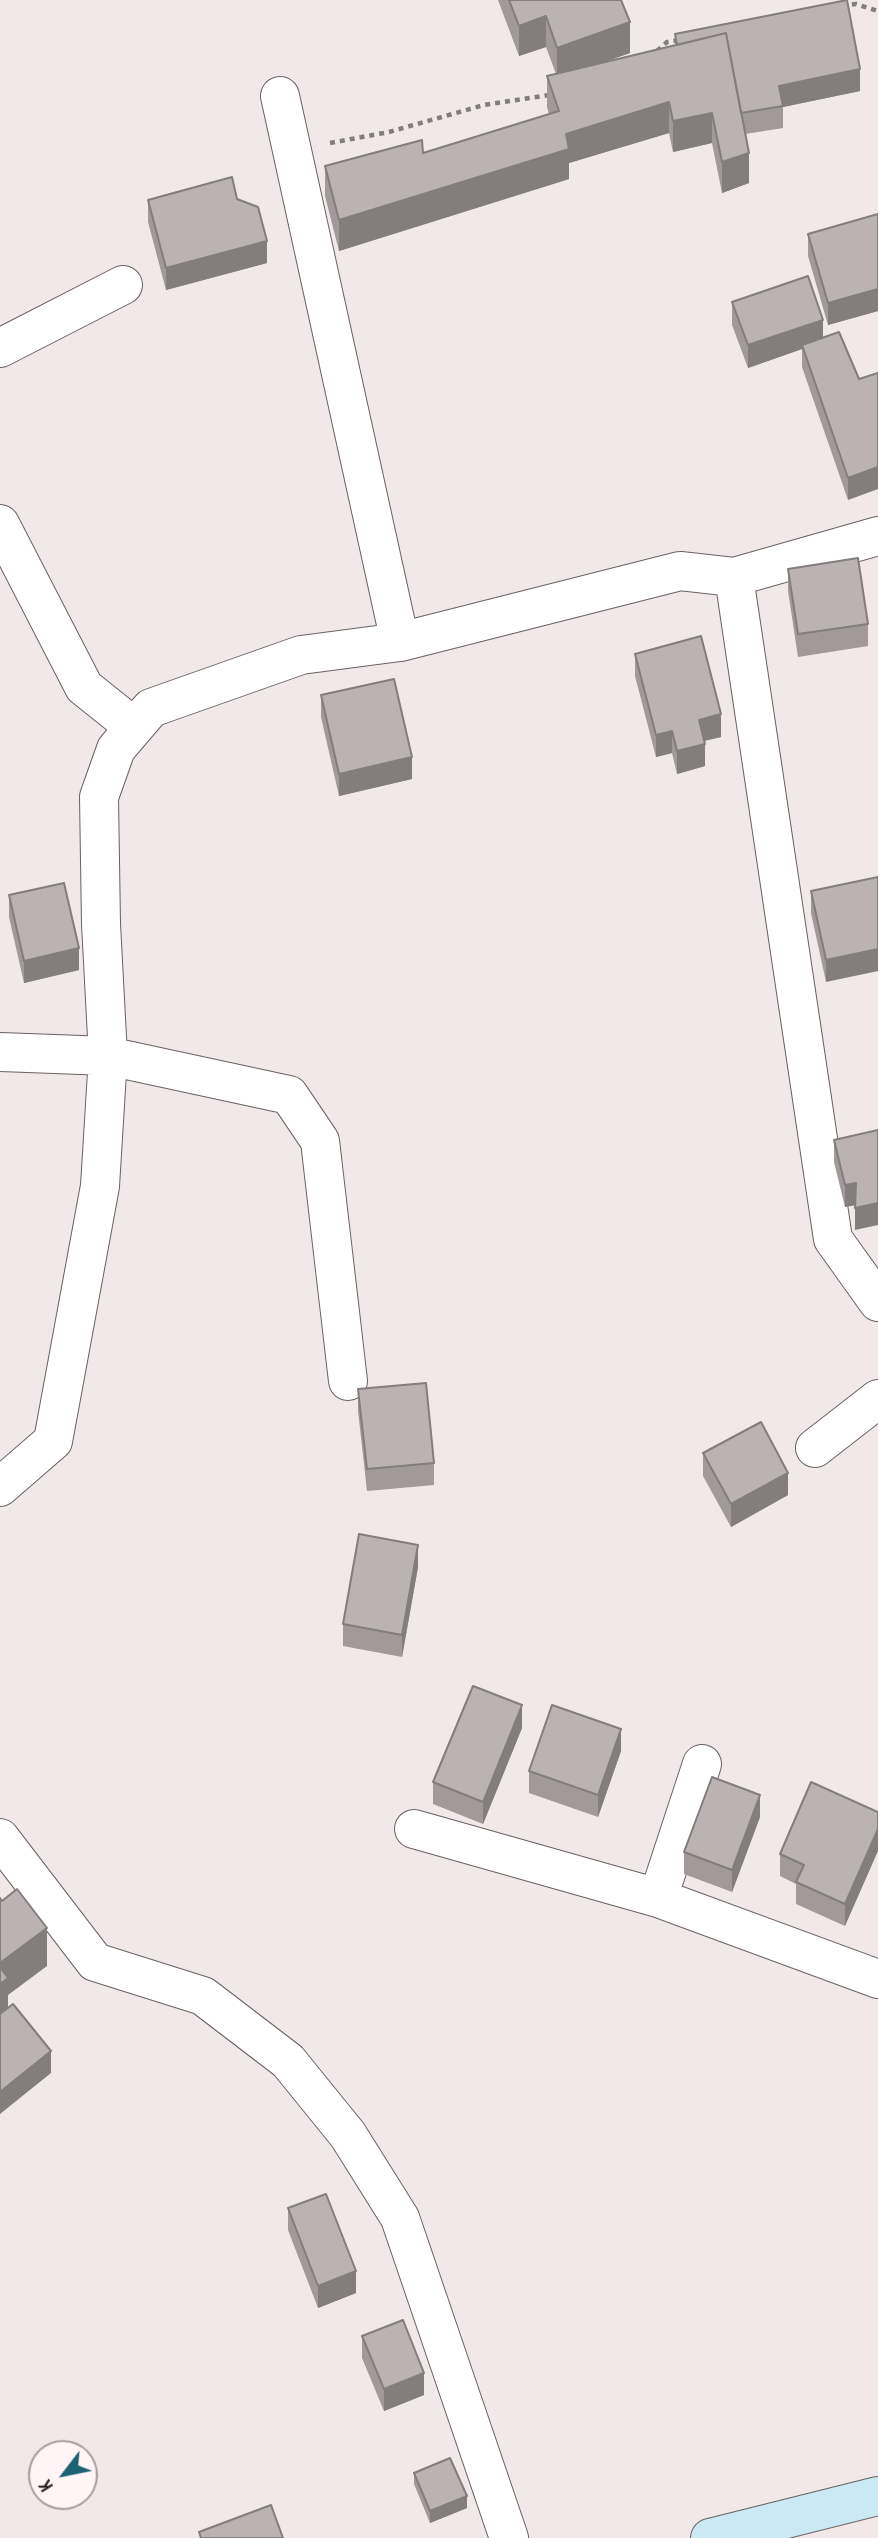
<!DOCTYPE html>
<style>
body{margin:0}
#map{position:relative;width:878px;height:2538px;overflow:hidden;background:#f1e8e9;font-family:"Sofia Sans Condensed",sans-serif}
canvas{display:block}
.north{position:absolute;left:28px;top:2440px;width:70px;height:70px;box-sizing:border-box;background:#fff5f6;border:2px solid #a59e9f;border-radius:50%;rotate:238deg;font-size:19px;font-weight:700;line-height:28px;text-align:center;color:#1f1b1c}
.north::after{content:'';display:block;margin:auto;width:24px;height:32px;background:#1c6273;clip-path:polygon(50% 0,100% 100%,50% 72%,0 100%)}
</style>
<div id="map">
<canvas width="878" height="2538"></canvas>
<div class="north">K</div>
</div>
<script>
const ctx = document.querySelector('canvas').getContext('2d');
ctx.lineJoin = 'round';
function strokePath(path, color, width, dash) { ctx.strokeStyle = color; ctx.lineWidth = width; ctx.lineCap = dash ? 'butt' : 'round'; ctx.setLineDash(dash || []); ctx.stroke(path); }
function fillPath(path, color) { ctx.fillStyle = color; ctx.fill(path, 'evenodd'); }
const street = new Path2D(`
 M280,96l120,546
 M0,348l123,-63
 M0,524l84,163 50,40
 M734,577l99,662 45,63
 M0,1052l108,4 -7,-132 -2,-127 17,-48 35,-41 150,-53 99,-13 280,-71 54,6 144,-41
 M815,1448l63,-49
 M0,1487l53,-46 47,-255 8,-130 181,39 31,46 28,240
 M414,1829l244,69 220,81
 M0,1838l95,124 108,34 85,65 60,74 52,83 109,320
 M658,1898l44,-134`);
const secondary = new Path2D(`
 M710,2538l168,-42`);
strokePath(street, '#6a6162', 40);
strokePath(secondary, '#6a6162', 40);
strokePath(new Path2D(`
 M842,6l14,-2 22,7
 M657,51l10,-9 12,-2
 M330,143l59,-11 95,-27 66,-10`), '#827c7d', 4.5, [5, 5]);
strokePath(street, '#fff', 38);
strokePath(secondary, '#cae9f2', 38);
fillPath(new Path2D(`
 M498,0h123l9,53 -30,10 75,-18v-11l185,57 -77,16v21l-38,6 4,49 -27,10 -10,-50 -39,9 -4,-19 -100,30v16l-230,72 -14,-55v-30l98,-13 126,-39 -2,-7v-31l9,-2 -10,-27 -27,9z
 M237,199l30,64 -101,27 -18,-68v-22z
 M878,214v97l-50,14 -20,-69v-22z
 M732,302l91,36 36,41 -11,121 -46,-133v-18l-54,19 -16,-43z
 M788,569l80,55v22l-70,11 -10,-66z
 M635,654l86,83 -17,4 1,25 -28,8 -5,-21 -16,4 -21,-81z
 M321,695l91,84 -73,17 -18,-79z
 M878,877l-52,105 -15,-69v-22z
 M9,895l70,75 -55,13 -15,-66z
 M878,1130l-23,100v-25l-10,2 -11,-45v-22z
 M358,1389l76,74v22l-67,6 -9,-80z
 M703,1453l85,42 -57,32 -28,-51z
 M418,1567l-16,90 -59,-11v-22z
 M522,1728l-39,96 -50,-20v-22z
 M621,1751l-23,66 -69,-24v-22z
 M878,1812l-33,114 -49,-22v-20l-16,-8v-22z
 M760,1817l-28,75 -48,-18v-22z
 M288,2208l68,85 -38,15 -30,-78z
 M362,2336l62,59 -40,16 -22,-53z
 M414,2473l53,35 -37,15 -16,-39z`), '#a1999a');
fillPath(new Path2D(`
 M546,16v31l-27,9v-30z
 M630,22v31l-73,26v-31z
 M860,69v22l-77,16 -4,-21z
 M669,102v31l-100,30v16l-230,72v-31l227,-86z
 M712,113v30l-39,9v-31z
 M749,153v30l-27,10v-31z
 M267,241v22l-101,27v-22z
 M878,289v22l-50,14v-22z
 M823,320v22l-21,3v4l-54,19v-23z
 M878,467v22l-30,11v-22z
 M721,714v23l-22,5v-22z
 M672,731v22l-16,4v-22z
 M705,744v22l-28,8v-23z
 M412,757v22l-73,17v-22z
 M79,948v22l-55,13v-22z
 M878,949v22l-52,11v-22z
 M856,1183v22l-11,2v-22z
 M878,1203v22l-23,5v-22z
 M788,1473v22l-57,32v-23z
 M418,1545v22l-16,90v-22z
 M522,1705v23l-39,96v-22z
 M621,1729v22l-23,66v-22z
 M760,1795v22l-28,75v-22z
 M878,1829v22l-33,75v-22z
 M47,1928v38l-39,29v20l-8,7v-59z
 M51,2051v22l-51,41v-22z
 M356,2271v22l-38,15v-22z
 M424,2373v22l-40,16v-22z
 M467,2496v12l-37,15v-12z`), '#837d7d');
const building = new Path2D(`
 M509,0h112l9,22 -73,26 -11,-32 -27,10z
 M847,0l13,69 -81,17 4,20 -42,7 -15,-80 -49,12 -2,-11z
 M726,33l23,120 -27,9 -10,-49 -39,8 -4,-19 -103,32 3,15 -230,71 -14,-54 97,-26 1,13 136,-42 -12,-35z
 M232,177l5,22 21,8 9,34 -101,27 -18,-68z
 M878,214v75l-50,14 -20,-69z
 M808,276l15,44 -75,25 -16,-43z
 M839,332l20,47 19,-6v94l-30,11 -46,-133z
 M858,558l10,66 -70,10 -10,-65z
 M701,636l20,78 -22,6 6,24 -28,7 -5,-20 -16,4 -21,-81z
 M394,679l18,78 -73,17 -18,-79z
 M878,877v72l-52,11 -15,-69z
 M64,883l15,65 -55,13 -15,-66z
 M878,1130v73l-23,5 1,-25 -11,2 -11,-45z
 M426,1383l8,80 -67,6 -9,-80z
 M761,1422l27,51 -57,31 -28,-51z
 M359,1534l59,11 -16,90 -59,-11z
 M473,1686l49,19 -39,97 -50,-20z
 M552,1705l69,24 -23,66 -69,-24z
 M712,1777l48,18 -28,75 -48,-18z
 M811,1782l67,30v17l-33,75 -49,-22 8,-17 -24,-11z
 M17,1889l30,39 -47,35v-65l2,3z
 M0,1967l8,11 -8,6z
 M13,2004l38,47 -51,41v-78z
 M326,2194l30,77 -38,15 -30,-78z
 M403,2320l21,53 -40,16 -22,-53z
 M450,2458l17,38 -37,15 -16,-38z
 M271,2505l12,33h-82l-2,-6z`);
fillPath(building, '#bbb2b3');
strokePath(building, '#837d7d', 2);
</script>
